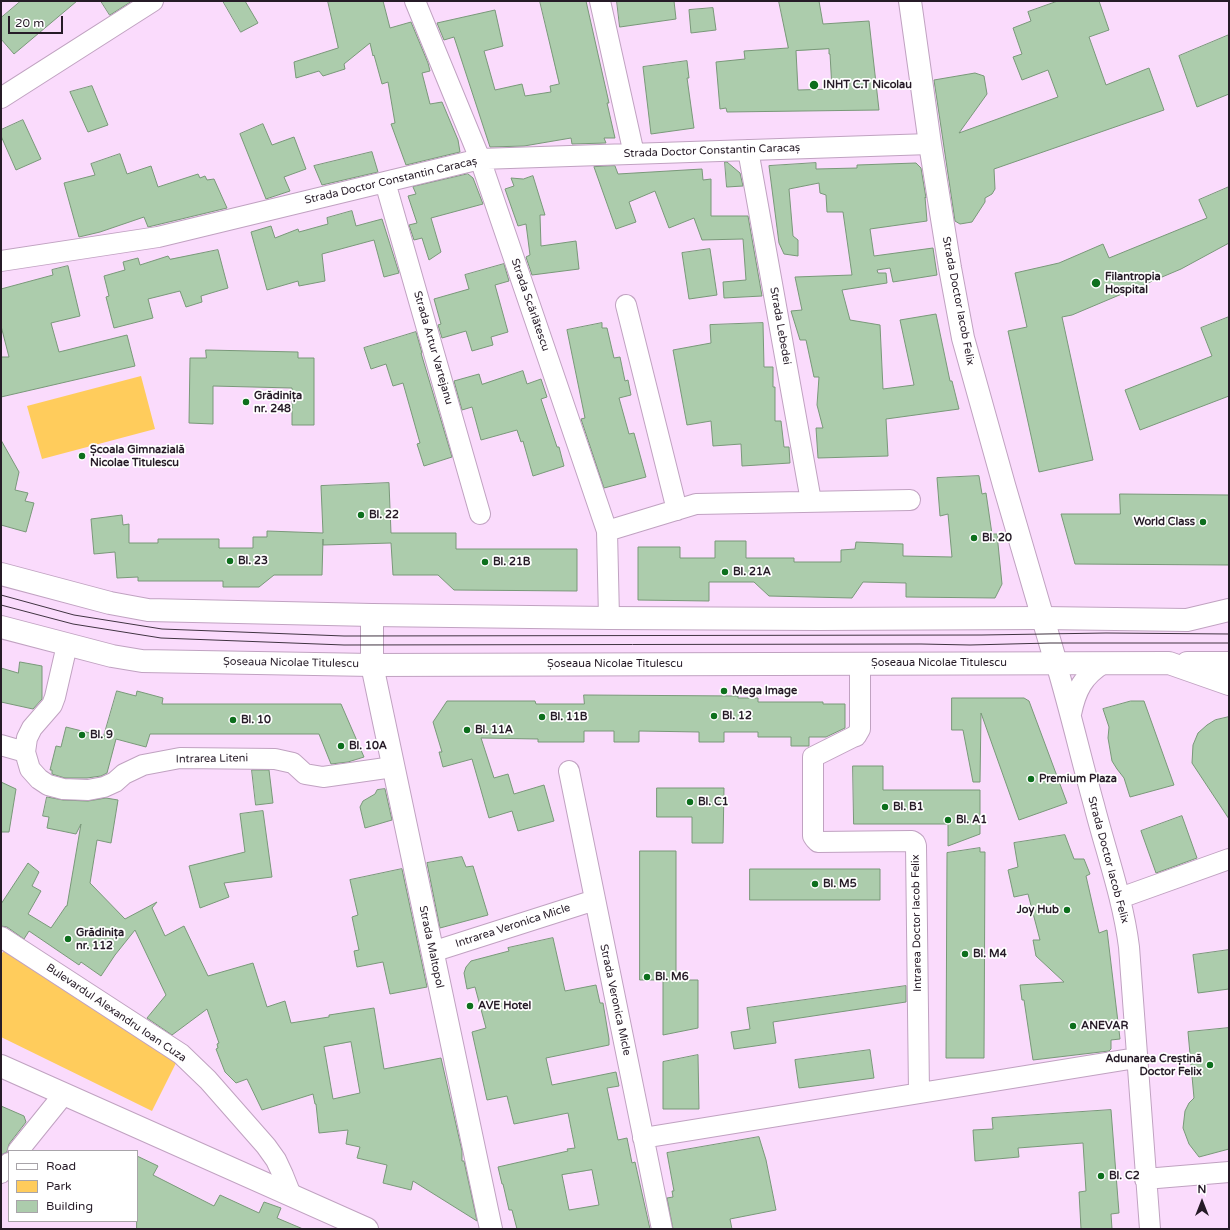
<!DOCTYPE html>
<meta charset="utf-8">
<style>
body{margin:0}
#map{position:relative;width:1230px;height:1230px;overflow:hidden;background:#fadbfc;font-family:"Varela Round",sans-serif}
canvas{display:block}
.frame{position:absolute;inset:0;border:2px solid #261b27;pointer-events:none}
.legend{position:absolute;left:8px;top:1150px;width:130px;height:72px;box-sizing:border-box;background:#fff;border:1px solid #a8a4a9;margin:0;padding:5px 7px;list-style:none;font-size:12px;color:#261b27}
.legend li{display:flex;align-items:center;gap:8px;height:20px}
.legend b{width:20px;border:1px solid #a8a4a9}
.north{position:absolute;left:1182px;top:1182px;width:40px;height:40px;-webkit-text-stroke:3px #fff;paint-order:stroke;rotate:0deg;font-size:11px;font-weight:700;line-height:16px;text-align:center;color:#261b27}
.north::after{content:'';display:block;margin:auto;width:14px;height:18px;background:#261b27;clip-path:polygon(50% 0,100% 100%,50% 72%,0 100%)}
.scale{position:absolute;left:8px;top:16px;width:55px;height:18px;box-sizing:border-box;border:2px solid #261b27;border-top:0;padding-left:5px;font-size:12px;line-height:14px;white-space:nowrap;color:#261b27;-webkit-text-stroke:3px #fff;paint-order:stroke}
</style>
<div id="map">
<canvas width="1230" height="1230"></canvas>
<div class="frame"></div>
<ul class="legend">
<li><b style="height:5px;background:#fff"></b>Road</li>
<li><b style="height:11px;background:#ffcc5c"></b>Park</li>
<li><b style="height:11px;background:#acccac"></b>Building</li>
</ul>
<div class="north">N</div>
<div class="scale">20 m</div>
</div>
<script>
const ctx = document.querySelector('canvas').getContext('2d');
ctx.lineJoin = 'round';
function fillPath(path, color) { ctx.fillStyle = color; ctx.fill(path, 'evenodd'); }
function strokePath(path, color, width, dash) { ctx.strokeStyle = color; ctx.lineWidth = width; ctx.lineCap = dash ? 'butt' : 'round'; ctx.setLineDash(dash || []); ctx.stroke(path); }
function drawText(font, color, halo, rows, align = 'center') {
  ctx.font = font + ' "Varela Round",sans-serif'; ctx.lineWidth = 3.5; ctx.setLineDash([]); ctx.textBaseline = 'middle'; ctx.strokeStyle = halo; ctx.fillStyle = color; for (const [text, x, y, turn = 0] of rows) {
    ctx.save(); ctx.translate(x, y); ctx.rotate((+turn || 0) * Math.PI / 180); ctx.textAlign = isNaN(turn) ? turn : align; if (halo) ctx.strokeText(text, 0, 0); ctx.fillText(text, 0, 0); ctx.restore();
  }
}
fillPath(new Path2D(`
 M141,376l14,53 -113,30 -15,-53z
 M4,951l173,110 -25,50 -151,-74v-83z`), '#ffcc5c');
const building = new Path2D(`
 M21,1h56l-63,53 -13,-15v-21z
 M101,1h31l-22,14z
 M223,1h22l13,22 -17,9z
 M328,1h55l7,27 21,-6 17,41 2,8 -8,2 8,31 12,-2 16,38 2,12 -54,13 -15,-41 4,-1 -7,-41 -6,2 -8,-29 -1,1 -3,-13 -26,21 1,5 -22,7 -4,-5 -23,7 -2,-16 44,-14z
 M540,1h46l23,102h-2l8,35h-11l2,5 -34,1 -1,-6 -47,8 -34,1 -36,-110 -10,3 -7,-17 58,-13 8,36 -19,5 11,39 27,-6 3,12 26,-4 -1,-6 9,-2z
 M617,1h57l2,18 -56,8z
 M779,1h40l4,23 46,-3 10,89 -152,2 -1,-4 -6,1 -4,-47 29,-3 -1,-8 44,-3zM829,49v5h1l2,35 -34,1 -2,-39z
 M1058,1h41l10,29 -20,7 17,48 43,-17 15,42 -170,59 1,20 -3,5 -7,4v4l-13,20 -12,2 -5,-3 -21,-141 41,-7 9,3 3,18 -28,39 99,-36 -10,-27 -26,10 -9,-23 9,-3 -9,-26 18,-7 -3,-9z
 M713,8l3,22 -25,3 -2,-23z
 M1229,35v59l-32,13 -18,-51z
 M687,61l2,17h-2l7,50 -43,6 -8,-67z
 M92,86l16,39 -20,7 -18,-40z
 M23,120l18,39 -25,11 -15,-34v-6z
 M263,124l9,21 22,-8 12,32 -22,8 6,14 -24,8 -26,-65z
 M372,152l6,20 -56,13 -8,-19z
 M120,154l7,20 24,-8 7,21 40,-13 2,4 5,-2 2,4 7,-1 13,29 -79,19 -4,-10 -44,15 -21,5 -15,-54 31,-8 -4,-11z
 M725,162h2l13,11 3,13 -16,1z
 M816,163v6l41,-1v-3l59,-2 5,5 5,30 -1,-1 2,24 -57,8 4,27 59,-8 4,27 -44,7 -3,-14 -13,2 1,3h8l1,10 -45,7 8,30 30,5 3,64 31,-4 -14,-65 36,-6 14,67h2l7,28 -73,10 2,37 -70,2 -2,-30h7l-6,-23 2,-28h-5l-8,-37h-6l-9,-29 11,-1 -7,-33 57,-2 -9,-63h-16l-1,-17 -6,-2 -1,-10 -30,6 4,47 5,4v16l-14,-2 -5,-11 -10,-77z
 M615,166l3,8 84,-5 1,11 8,-1v37h37l14,80 -38,2 -1,-16 23,-2 -3,-41 -41,1 -8,-22 -25,10 -14,-37 -26,11 7,20 -20,7 -22,-62z
 M468,174l5,4 10,26 -52,14 10,34 -12,8 -7,-22 -8,2 -5,-15 8,-2 -9,-27 8,-2 -3,-7z
 M533,176l12,39h-5l1,31 35,-5 3,28 -47,6 -6,-18 4,-2 -4,-31 -8,2 -13,-37 9,-3 -3,-8 12,1z
 M1229,187v56l-48,26 -109,46 -10,2 31,143 -54,12 -31,-141 19,-4 -12,-54 44,-10 44,-19 6,14 98,-40 -8,-18z
 M352,211l4,15 26,-7 17,54 -15,4 -10,-37 -52,14 3,27 -26,5 -1,-5 -31,9 -16,-58 20,-6 4,12 23,-9 1,3 29,-8 -1,-6z
 M710,249l7,46 -28,4 -7,-46z
 M218,250l10,38 -27,8 1,6 -16,5 -6,-16 -32,8 5,19 -39,10 -8,-31 3,-1 -5,-20 21,-6 -2,-8 15,-4 2,7 28,-9 2,3z
 M504,264l5,17 -14,4 13,47 -17,5 2,8 -21,6 -6,-20 -24,7 -4,-13 3,-1 -7,-25 35,-10 -4,-14z
 M68,266l12,50 -29,7 8,29 68,-17 8,31 -134,31v-40h8l-8,-31v-37l52,-14 -1,-5z
 M1229,317v79l-89,34 -15,-40 87,-34 -11,-28z
 M602,323v5h5l7,30 6,-1 5,24 3,-1 3,15 -12,3 10,36 5,-1 12,44 -42,11 -23,-69 4,-1 -18,-88z
 M763,323l1,44h9v20h2v34h6l3,26h5l1,16 -48,3 -1,-22 -28,2 -2,-25 -24,4 -14,-75 38,-7 -1,-18z
 M416,332l6,21h-1l31,104 -28,9 -7,-22 3,-1 -17,-60 -10,3 -7,-22 -15,5 -7,-21z
 M206,350l92,2v6h16v67h-22v-37l-79,-2v38l-24,-1 1,-65h16z
 M523,371l4,13 14,-5 6,18 -6,2 16,48h2l5,19 -31,10 -10,-35 -2,1 -4,-12 -36,10 -9,-33 -10,3 -8,-29 25,-7 3,10z
 M1,440l18,32 -4,18 13,3 -3,8 9,2 -8,29 -25,-7z
 M979,476l3,18 4,-1 6,41h5l5,50 -7,14 -89,-1v-14l-43,-1 -11,16 -83,-2 -15,-14h-45v19l-71,-1v-53h42v11h35v-17h31v17h48v4h47v-12l14,-1 1,-7 47,2v12l49,1 -4,-43 -8,2 -3,-38z
 M389,483l2,50h65v16h121v42l-123,-1 -16,-15h-45l-2,-32 -68,2v-6l-1,36h-48l-15,12h-36v-6h-85v-4l-21,1 -2,-26 -21,2 -3,-35 31,-4 1,10 6,-1v19h29v-4h61v9h34v-11h14v-6l56,2 -2,-47z
 M1120,494l109,1v70l-154,-1 -14,-50h59z
 M20,662l22,4v33l-9,10 -32,-7v-34l17,5z
 M117,691l19,5 1,-5 26,7 -1,6h179l23,53 -16,5 -17,2 -12,-30h-169l-4,13 -30,-8 -9,34 -6,3 -14,2h-22l-13,-4v-4h-2l6,-24 5,1 5,-20 40,10 -2,-1z
 M584,695l154,1v2h20v4h65v2h22v24l-19,9h-17v9h-18v-9h-33v-5h-34v10h-25v-10l-60,-1v11h-25v-11h-30v11h-46v-3l-57,-1 13,40 14,-4 6,20 30,-9 10,36 -36,10 -6,-20 -23,7 -17,-59 -29,8 -4,-15h3l-9,-30 14,-21h88l1,3h48z
 M952,698h72l5,3 38,102 -48,17 -38,-107 -1,69h-7l-10,-52h-11z
 M1131,701h13l30,84 -44,12 -6,-19 -7,-9 -5,-8 -4,-23 1,-11 -6,-18z
 M1229,717v102l-37,-56 1,-18 5,-12 9,-8 8,-5z
 M853,766h30v24h97v44l-32,12v-22h-94z
 M252,770h17l4,33 -17,2z
 M1,782l15,7 -7,43h-8z
 M657,788h67l-1,55h-31v-26h-35z
 M385,789l7,31 -27,8 -5,-21 3,-6 12,-7 2,-4z
 M47,797l16,3 25,1 18,-3 12,2 -7,43 -14,-3 -7,43 35,36 32,-17 -5,6 13,28 19,-10 24,50 45,-13 14,44 18,-6 6,22 38,-6v-2l45,-7 10,61 57,-11 21,93v10h2l13,60 -64,-40 -2,9 -28,-7 4,-18 -30,-7 3,-11 -14,-3 2,-14 -29,3 -3,-29h-1l-2,-10 -51,16 -15,-31 -11,4 -11,-11 -9,-23 2,-1 -1,-4 2,-1 -12,-34 -35,26 -25,-17 19,-23 -31,-65 -20,25 -14,21 -20,-14 -2,3 -50,-34 -5,8 -17,-12 -6,-1v-22l27,-41 11,9 -7,14 9,5 -13,23 23,14 15,-22h1l14,-82 -5,10 -29,-6 2,-11 -6,-1zM351,1042l9,51 -27,6 -9,-52z
 M263,811l9,66 -48,6 5,14 -29,11 -11,-42 56,-14 -5,-38z
 M1182,816l15,42 -41,15 -15,-42z
 M1065,835l9,24h10l6,15 -4,2 13,57 8,-3 13,109 -9,1v9l-2,2 -76,9 -9,-60h-2l-2,-15 44,-3 -28,-26 -3,-16h7l-12,-46 -14,3 -6,-27 10,-3 -4,-24z
 M980,848v4h5l-1,206h-38l1,-205z
 M640,851h36v129h22v48l-35,7v-55h-23z
 M462,857l4,10 7,-1 15,49 -48,13 -13,-65z
 M402,869l25,118 -37,7 -7,-32 -26,5 -3,-16 5,-1 -7,-33 6,-2 -8,-35z
 M750,869h130v31h-130z
 M553,938l12,53 31,-6 4,18h3l6,36v6l-63,13 6,27 64,-13 3,14 -12,2 11,52 9,-2 5,25 3,-1 15,67h-133l-5,-19h-3l-6,-26h-1l-4,-17 70,-16 -1,-2 8,-1 -7,-35 -54,11 -7,-28 -20,4 -15,-68 14,-4 -11,-41 -8,2 -3,-16 2,-6 5,-6 38,-10 -1,-3zM592,1170l7,35 -30,5 -7,-35z
 M1229,950v39l-31,4 -5,-38z
 M906,986v16l-133,20 3,21 -42,6 -3,-17 19,-3 -3,-21z
 M1229,1028v121l-30,8 -10,-13 -6,-16 2,-17 4,-8 5,-5 -6,-66z
 M870,1050l4,28 -75,10 -4,-28z
 M698,1055l1,54h-36v-47z
 M1,1106l23,10 2,6 -17,22 -2,8 -6,3z
 M1111,1110l8,103 -8,1 1,15h-31l-2,-37 7,-1 -3,-48 -65,5 1,9 -44,4 -2,-31 20,-1 -1,-11z
 M759,1137l7,23 10,50 -46,9 2,10h-59l-6,-31 6,-1 -1,-6h2l-7,-38z
 M137,1156l21,10 -5,9 61,31 6,-11 39,18 5,-11 17,6 -4,10 26,11h-166z`);
fillPath(building, '#acccac');
strokePath(building, '#799879', 1);
const street = new Path2D(`
 M415,1l65,158 127,372 2,87
 M600,1l34,153
 M1,98l152,-97
 M748,150l63,351
 M385,182l95,332
 M1,261l157,-24 322,-78 450,-15
 M626,305l51,205
 M607,531l89,-27 214,-4
 M67,645l-12,52 -3,8 -20,23 -5,10 -2,14 5,17 9,10 9,6 15,4 25,1 16,-3 11,-5 9,-8 19,-9 37,-7 95,1 18,4 12,11 18,3 70,-10
 M1056,663c14,47 25,95 38,142 12,47 29,94 35,142l21,282
 M860,664v65l-4,7 -3,1 -40,20v79l2,3 3,3 94,-1 3,2 1,3 3,247
 M1071,714c5,-24 12,-38 33,-51
 M1,745l24,7
 M569,771l93,458
 M1120,898l109,-39
 M1,937l180,117 27,26 58,66 10,14 7,15 8,20
 M432,952l163,-52
 M643,1138l493,-80
 M18,1151l46,-57
 M1,1173l8,-10
 M1145,1179l84,-7`);
const secondary = new Path2D(`
 M910,1l20,143 20,124 13,70 41,147 52,178
 M372,615v50l119,564
 M1,1066l366,163`);
const primary = new Path2D(`
 M1,574l109,29 38,7 224,5 237,3 210,1 224,-1 144,2 42,-10
 M1,627l111,29 30,5 230,4 797,-2 60,21
 M1187,663h42`);
strokePath(street, '#c0a2c1', 22);
strokePath(secondary, '#c0a2c1', 24);
strokePath(primary, '#c0a2c1', 24);
strokePath(street, '#fff', 20);
strokePath(secondary, '#fff', 22);
strokePath(primary, '#fff', 22);
strokePath(new Path2D(`
 M1,595l73,20 88,14 182,7 638,-1 124,-2 123,1
 M1,605l72,19 88,14 183,7 577,-1 49,1 80,-2h179`), '#403341', 1);
for (const [x, y, r, color] of [
 [814,85,5,"#0d6f1d"],
 [1096,283,5,"#0d6f1d"],
 [246,402,4,"#0d6f1d"],
 [82,456,4,"#0d6f1d"],
 [361,515,4,"#0d6f1d"],
 [1203,522,4,"#0d6f1d"],
 [974,538,4,"#0d6f1d"],
 [230,561,4,"#0d6f1d"],
 [485,562,4,"#0d6f1d"],
 [725,572,4,"#0d6f1d"],
 [724,691,4,"#0d6f1d"],
 [714,716,4,"#0d6f1d"],
 [542,717,4,"#0d6f1d"],
 [233,720,4,"#0d6f1d"],
 [467,730,4,"#0d6f1d"],
 [82,735,4,"#0d6f1d"],
 [341,746,4,"#0d6f1d"],
 [1031,779,4,"#0d6f1d"],
 [690,802,4,"#0d6f1d"],
 [885,807,4,"#0d6f1d"],
 [948,820,4,"#0d6f1d"],
 [815,884,4,"#0d6f1d"],
 [1067,910,4,"#0d6f1d"],
 [68,939,4,"#0d6f1d"],
 [965,954,4,"#0d6f1d"],
 [647,977,4,"#0d6f1d"],
 [470,1006,4,"#0d6f1d"],
 [1073,1026,4,"#0d6f1d"],
 [1210,1065,4,"#0d6f1d"],
 [1101,1176,4,"#0d6f1d"]
]) { const dot = new Path2D(); dot.arc(x, y, r, 0, 2 * Math.PI); ctx.fillStyle = color; ctx.fill(dot); strokePath(dot, '#fff', 1.5); }
drawText('bold 11px', '#261b27', '#fff', [
 ["INHT C.T Nicolau",823,85],
 ["Filantropia",1105,277],
 ["Hospital",1105,290],
 ["Grădinița",254,396],
 ["nr. 248",254,409],
 ["Școala Gimnazială",90,450],
 ["Nicolae Titulescu",90,463],
 ["Bl. 22",369,515],
 ["World Class",1195,522,"right"],
 ["Bl. 20",982,538],
 ["Bl. 23",238,561],
 ["Bl. 21B",493,562],
 ["Bl. 21A",733,572],
 ["Mega Image",732,691],
 ["Bl. 12",722,716],
 ["Bl. 11B",550,717],
 ["Bl. 10",241,720],
 ["Bl. 11A",475,730],
 ["Bl. 9",90,735],
 ["Bl. 10A",349,746],
 ["Premium Plaza",1039,779],
 ["Bl. C1",698,802],
 ["Bl. B1",893,807],
 ["Bl. A1",956,820],
 ["Bl. M5",823,884],
 ["Joy Hub",1059,910,"right"],
 ["Grădinița",76,933],
 ["nr. 112",76,946],
 ["Bl. M4",973,954],
 ["Bl. M6",655,977],
 ["AVE Hotel",478,1006],
 ["ANEVAR",1081,1026],
 ["Adunarea Creștină",1202,1059,"right"],
 ["Doctor Felix",1202,1072,"right"],
 ["Bl. C2",1109,1176]
], 'left');
drawText('11px', '#261b27', '#fff', [
 ["Strada Doctor Constantin Caracaș",712,151,-2],
 ["Strada Doctor Constantin Caracaș",391,181,-13],
 ["Strada Doctor Iacob Felix",958,301,79],
 ["Strada Scărlătescu",530,305,71],
 ["Strada Lebedei",780,326,80],
 ["Strada Artur Vartejanu",433,348,74],
 ["Șoseaua Nicolae Titulescu",291,663,1],
 ["Șoseaua Nicolae Titulescu",939,663],
 ["Șoseaua Nicolae Titulescu",615,664],
 ["Intrarea Liteni",212,759,-1],
 ["Strada Doctor Iacob Felix",1108,860,75],
 ["Intrarea Doctor Iacob Felix",917,923,-91],
 ["Intrarea Veronica Micle",513,926,-18],
 ["Strada Maltopol",431,947,78],
 ["Strada Veronica Micle",615,1000,78],
 ["Bulevardul Alexandru Ioan Cuza",116,1013,34]
]);
</script>
